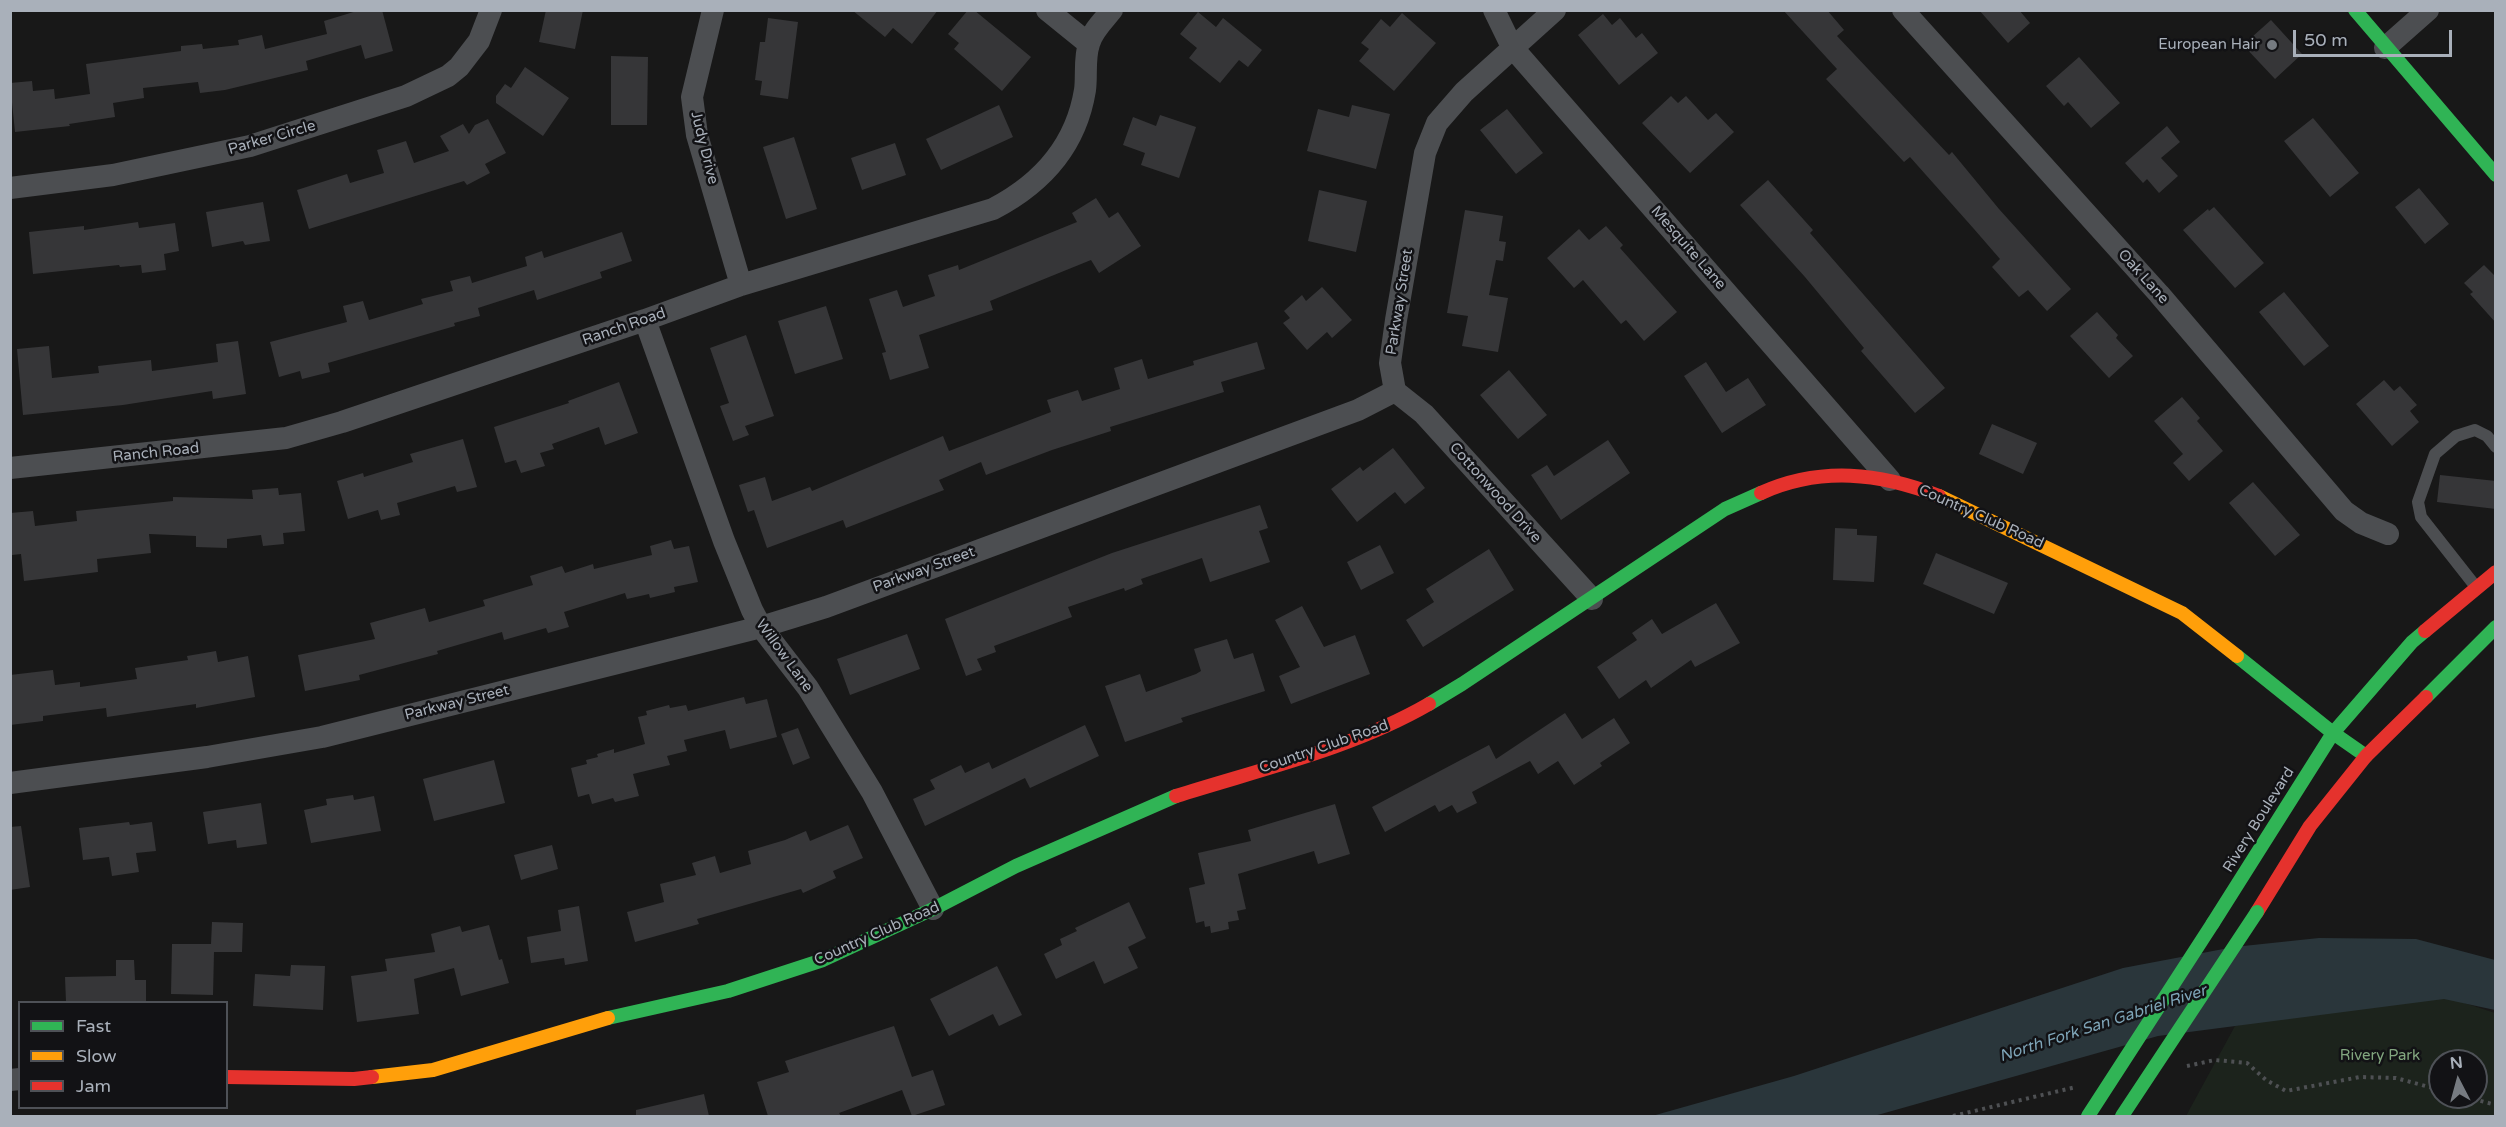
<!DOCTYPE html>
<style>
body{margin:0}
#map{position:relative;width:2506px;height:1127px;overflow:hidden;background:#181818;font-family:"Varela Round",sans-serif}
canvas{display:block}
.frame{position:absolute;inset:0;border:12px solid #a9b0ba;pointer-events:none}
.legend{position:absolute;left:18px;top:1001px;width:210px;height:108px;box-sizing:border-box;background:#121215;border:2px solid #4e5157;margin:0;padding:8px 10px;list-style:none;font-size:18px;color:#a9b0ba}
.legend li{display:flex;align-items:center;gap:12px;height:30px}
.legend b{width:30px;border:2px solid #4e5157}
.north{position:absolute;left:2428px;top:1049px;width:60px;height:60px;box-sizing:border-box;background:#121215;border:2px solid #4e5157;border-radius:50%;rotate:354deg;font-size:16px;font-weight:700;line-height:24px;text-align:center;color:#a9b0ba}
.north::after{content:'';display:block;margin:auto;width:21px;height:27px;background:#767b81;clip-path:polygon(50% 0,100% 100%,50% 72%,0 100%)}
.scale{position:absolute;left:2293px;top:30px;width:159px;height:27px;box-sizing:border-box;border:3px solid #a9b0ba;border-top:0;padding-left:8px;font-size:18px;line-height:21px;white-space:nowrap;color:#a9b0ba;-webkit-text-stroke:4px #121215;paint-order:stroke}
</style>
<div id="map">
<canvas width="2506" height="1127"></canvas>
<div class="frame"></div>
<ul class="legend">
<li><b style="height:8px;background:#30b455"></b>Fast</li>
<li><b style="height:8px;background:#ff9f0a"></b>Slow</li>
<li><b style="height:8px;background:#e5322d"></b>Jam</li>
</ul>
<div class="north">N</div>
<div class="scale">50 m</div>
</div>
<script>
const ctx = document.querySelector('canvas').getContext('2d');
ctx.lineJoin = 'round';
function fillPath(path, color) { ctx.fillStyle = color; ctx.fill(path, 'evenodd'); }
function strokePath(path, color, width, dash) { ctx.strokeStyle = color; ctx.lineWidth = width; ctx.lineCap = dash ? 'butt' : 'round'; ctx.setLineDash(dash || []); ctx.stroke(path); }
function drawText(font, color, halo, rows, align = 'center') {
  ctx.font = font + ' "Varela Round",sans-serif'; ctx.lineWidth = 5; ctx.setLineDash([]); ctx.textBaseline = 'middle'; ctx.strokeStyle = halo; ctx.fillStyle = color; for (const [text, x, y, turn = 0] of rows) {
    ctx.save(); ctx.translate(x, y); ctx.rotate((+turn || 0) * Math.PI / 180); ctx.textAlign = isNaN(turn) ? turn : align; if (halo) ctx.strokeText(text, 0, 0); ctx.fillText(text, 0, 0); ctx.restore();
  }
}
fillPath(new Path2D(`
 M2416,987l79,26v103h-309l49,-90zM2440,1061h36v36h-36z`), '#1c231c');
fillPath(new Path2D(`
 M2319,938l97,1 79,21v50l-51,-11 -286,37 -284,80h-222l142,-40 329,-108 111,-21z`), '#2a363b');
fillPath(new Path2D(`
 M360,10h22l11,41 -28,8 -4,-14 -55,16 2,9 -83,20 -25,3 -2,-11 -55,6 1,10 -31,5 2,14 -46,7 1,2 -55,6 -5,-49 22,-2 1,10 21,-2 1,10 35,-5 -4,-30 95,-13v-5l21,-2 1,5 36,-4 -1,-5 24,-5 3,14 62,-15 -3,-13z
 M546,10h37l-8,39 -36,-7z
 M852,10h86l-26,34 -19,-16 -8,9z
 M968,10h6l57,47 -29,34 -48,-42 5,-6 -11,-9z
 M1783,10h44l17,20 -7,6 112,119 3,-3 47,57 72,80 -24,22 -19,-21 -9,7 -27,-30 8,-8 -26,-30 -64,-72 -6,5 -78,-83 11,-10z
 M1979,10h40l11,13 -22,20z
 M1198,12l18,15 7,-9 39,32 -14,17 -9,-7 -19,23 -31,-25 8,-10 -17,-14z
 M1402,13l34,30 -42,48 -35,-30 10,-12 -8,-6 20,-24 9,8z
 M1603,14l9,11 8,-7 16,20 6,-5 16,20 -39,32 -41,-50z
 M768,18l30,4 -10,77 -28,-4 2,-14 -7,-1 5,-38h5z
 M2271,20l31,34 -27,25 -32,-34z
 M611,56l37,1 -1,68h-36z
 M2079,57l41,46 -29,25 -23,-26 -4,4 -18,-20z
 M525,67l44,31 -26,38 -47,-33v-7l9,-12 6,4z
 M1671,96l7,7 8,-7 22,24 8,-7 18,19 -44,41 -48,-50z
 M999,105l14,32 -72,33 -15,-31z
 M1352,105l38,9 -14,55 -69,-18 11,-42 31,8z
 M1507,109l36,44 -27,21 -36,-44z
 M1160,115l36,12 -17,51 -38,-13 4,-12 -22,-8 10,-28 23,9z
 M2313,118l46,55 -29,24 -46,-56z
 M488,119l18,34 -21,11 5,9 -23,12 -3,-4 -155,48 -12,-39 50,-16 3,9 34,-10 -7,-23 29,-9 8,22 35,-12 -9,-15 23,-12 6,10 6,-9z
 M2167,126l13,16 -19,16 17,18 -19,17 -12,-14 -4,4 -18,-20z
 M794,137l23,72 -31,10 -23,-72z
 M895,143l11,32 -44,15 -11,-32z
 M1768,180l45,50 -3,3 135,155 -30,25 -54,-62 3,-3 -59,-71 -65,-72z
 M2419,188l30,36 -24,20 -30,-37z
 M1319,190l48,11 -11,51 -48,-11z
 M1096,198l13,20 9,-6 23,34 -42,27 -8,-13 -101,41 3,9 -74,25 10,33 -39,12 -8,-27 4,-1 -17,-53 28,-9 6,17 32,-11 -7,-21 30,-10 1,5 118,-48 -5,-9z
 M263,202l7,39 -25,4 -2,-4 -31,6 -6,-35z
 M2214,207l50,56 -29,25 -52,-58 25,-21 1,2z
 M1465,210l38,6 -4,25 7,1 -3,19 -7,-1 -7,35 19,3 -10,54 -36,-6 6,-30 -21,-3z
 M138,222l1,6 36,-5 4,28 -15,3 2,16 -24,3 -1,-8 -21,2 -1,-2 -86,9 -4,-42 55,-6v4z
 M1606,226l17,19 -3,3 57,64 -33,29 -18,-21 -5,4 -38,-44 -9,8 -27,-30 32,-29 10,11z
 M622,232l10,29 -32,11 2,6 -65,22 -3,-10 -56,18 2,8 -26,7 1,3 -127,37 2,9 -28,7 -2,-8 -21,6 -9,-35 77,-20 -4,-16 20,-5 6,19 54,-16 -2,-5 32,-8 -3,-10 20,-5 2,7 55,-17 -2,-9 17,-6 2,7z
 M2484,265l12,12v46l-26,-29 3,-2 -9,-9z
 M1322,287l30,33 -20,18 -5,-6 -20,18 -24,-27 7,-5 -6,-7 18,-16 4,6z
 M2284,292l45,54 -25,20 -45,-54z
 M826,306l17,53 -48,15 -17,-53z
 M2097,312l21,23 -2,3 17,18 -24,22 -39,-42z
 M746,335l28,81 -29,10 4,9 -16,6 -13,-35 9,-3 -19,-55z
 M238,341l8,53 -33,5 -1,-8 -89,14 -100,10 -6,-66 32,-3 3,32 47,-5 -1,-7 53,-6 1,11 66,-9 -2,-18z
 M1257,342l8,27 -44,13 3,10 -114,35 1,4 -59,19 -66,25 -5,-13 -42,18 5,10 -98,38 -3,-8 -76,28 -13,-38 -6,2 -9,-27 26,-8 7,24 38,-14 2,4 131,-55 6,15 102,-39 -4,-12 31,-10 4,11 38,-12 -6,-21 28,-9 6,20 46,-14 -1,-4z
 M1706,362l20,30 22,-14 18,27 -44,28 -38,-57z
 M1509,370l38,45 -29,24 -38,-44z
 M2384,380l10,11 6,-5 17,19 -7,6 9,11 -27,24 -36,-42z
 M619,382l19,51 -33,12 -6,-18 -47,17 2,5 -14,4 5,13 -24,7 -5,-13 -11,3 -11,-36 75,-24 -1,-2z
 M2182,397l18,21 -3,3 26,30 -34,30 -16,-18 10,-9 -29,-33z
 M1992,424l45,19 -14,31 -44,-20z
 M463,439l14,48 -20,5 -2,-6 -58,17 3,12 -19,5 -3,-10 -30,9 -11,-38 26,-8 1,4 49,-15 -3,-8z
 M1608,440l22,33 -69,47 -30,-45 16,-10 7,11z
 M1393,448l32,40 -20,16 -10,-12 -38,30 -26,-33 29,-22 3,4z
 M2440,475l56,6v28l-59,-7z
 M2253,482l47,53 -25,21 -46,-53z
 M278,488l1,7 22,-2 4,38 -22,2 1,11 -21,2 -2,-11 -34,4v9l-31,-1v-11l-47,-2 2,19 -54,6 1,13 -74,9 -3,-27 -9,1 -2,-42 23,-2 2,15 42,-5 -1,-10 97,-10v-4l80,2 -1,-9z
 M1260,505l8,23 -9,3 11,31 -60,20 -8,-24 -61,21 2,5 -18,7 -1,-3 -56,19 4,10 -78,29 2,6 -19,7 5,11 -16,6 -21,-57 167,-66z
 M1835,528l22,1v6l20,1 -3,46 -41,-2z
 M671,540l3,9 15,-3 9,36 -24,5 1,5 -25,6 -1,-4 -22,5 -2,-6 -61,19 5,15 -21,6 -2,-5 -42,12 -2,-8 -65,19 1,3 -79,21 1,5 -55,11 -7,-36 77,-16 -5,-16 55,-15 4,14 56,-16 -2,-6 50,-15 -3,-9 32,-10 3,7 28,-9 1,5 58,-14 -2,-9z
 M1380,545l14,28 -33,17 -14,-28z
 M1489,549l25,41 -91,57 -17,-27 28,-18 -8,-13z
 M1936,553l72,30 -14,31 -71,-30z
 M1716,603l24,40 -45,24 -4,-7 -40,28 -5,-8 -27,19 -22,-32 40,-27 -5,-7 20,-14 10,15z
 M1302,606l22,41 31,-12 15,39 -79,30 -12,-28 21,-9 -25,-47z
 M907,634l13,35 -70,26 -13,-36z
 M1227,639l7,20 19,-6 12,38 -84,27 2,4 -58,20 -20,-56 35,-12 6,18 50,-18 5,-3 -7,-22z
 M216,651l2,11 30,-6 7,41 -59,11v-4l-89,13 -1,-9 -63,8v5l-33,4v-50l43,-5 2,15 25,-3v5l57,-8 -2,-11 53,-8 -1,-4z
 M744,697l2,7 21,-5 10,38 -47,12 -5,-19 -41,10 3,11 -20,5 3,9 -37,9 6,22 -24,6 -2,-4 -21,6 -3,-10 -11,3 -7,-29 16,-4 -1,-4 12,-3 -1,-3 17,-5v4l31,-9 -7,-27 9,-2 -1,-4 23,-6 1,3 16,-3 2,6z
 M1565,713l17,26 32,-21 16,25 -30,20 2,3 -28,19 -16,-24 -20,13 -8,-13 -58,31 5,11 -20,10 -5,-8 -13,7 -4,-7 -50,27 -13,-25 117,-62 7,14z
 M1085,725l14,31 -69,32 -5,-10 -100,48 -12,-27 22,-10 -5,-9 31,-15 4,8 24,-11 3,7z
 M798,728l12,30 -17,7 -12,-31z
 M494,760l11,43 -71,18 -11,-42z
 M353,795l1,5 20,-4 7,35 -70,12 -7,-33 23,-5 -1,-6z
 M261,803l6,41 -30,4 -1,-8 -28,4 -5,-32z
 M1335,804l15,50 -32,10 -4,-13 -76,23 8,35 -9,2 2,9 -11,2 1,7 -18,4 -1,-7 -5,1 -1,-6 -8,2 -7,-35 16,-4 -7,-31 53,-12 -3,-11z
 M129,822l1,3 22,-3 4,29 -20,2 3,19 -27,4 -3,-19 -26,3 -4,-32z
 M848,825l15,33 -30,13 3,7 -33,15 -2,-4 -104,30 2,5 -64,18 -8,-30 37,-10 -4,-18 36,-9 -4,-12 23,-7 5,17 31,-9 -3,-13 37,-11 21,-9 4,10z
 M21,826l9,61 -20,3v-63z
 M552,845l6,24 -37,11 -7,-25z
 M1129,902l17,36 -18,9 10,21 -34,16 -10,-23 -38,18 -12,-25 18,-9 -2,-6 17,-8 -2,-3z
 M579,906l9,55 -23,4 -1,-7 -33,5 -4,-26 34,-6 -3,-21z
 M212,922l31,1 -1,29h-28l-1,43 -42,-1 1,-50h39z
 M489,925l10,35 3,-1 7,24 -48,13 -7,-28 -40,11 5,35 -62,8 -6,-46 36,-5 -2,-12 50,-7 -4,-18 29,-8 2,6z
 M116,960h18l1,20h11v22h-80l-1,-25 51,-1z
 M291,965l34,1 -2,44 -70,-4 2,-32 35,2z
 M997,966l25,49 -23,11 -6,-12 -44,22 -19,-37z
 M894,1026l18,51 21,-7 12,35 -33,11 -10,-26 -63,23 2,3h-73l-11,-34 32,-10 -4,-11z
 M704,1094l5,22h-73v-6z`), '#363638');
strokePath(new Path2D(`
 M2187,1066l28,-6 32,3 19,17 20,11 74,-14 36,1 44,12
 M2466,1097l30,8
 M1953,1116l123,-29`), '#4e5053', 4, [3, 4.5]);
strokePath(new Path2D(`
 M2476,587l-55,-70 -3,-15 17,-48 21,-18 19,-6 12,6 9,11`), '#4c4e51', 12);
strokePath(new Path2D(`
 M713,10l-21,87 5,38 44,150
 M1047,10l42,34
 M1494,10l18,37 378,433
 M1903,10l256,284 185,217 17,12 27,11
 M2385,48l43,-38
 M10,188l103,-13 137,-29 156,-50 42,-20 11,-9 20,-26 12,-31
 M645,320l79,221 28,69 9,17 47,61 64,104 61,117
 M1395,391l-5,-28 6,-43 29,-167 12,-30 27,-31 91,-82
 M1395,391l29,23 168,185
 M10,468l276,-30 56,-16 303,-102 96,-35 252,-76c48,-25 83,-63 92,-119 2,-14 -1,-32 4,-46 3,-13 15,-24 23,-34
 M10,783l197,-26 115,-20 439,-110 65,-20 532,-197 37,-19
 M10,1080l10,-1`), '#4c4e51', 22);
strokePath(new Path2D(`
 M2355,10l141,165
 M2237,656l96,77 33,23
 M2426,697l70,-70
 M1429,704l33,-20 263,-175 36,-16
 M2213,923l120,-190 79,-91 13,-11
 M608,1018l120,-27 95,-31 110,-51 83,-43 160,-70`), '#30b455', 14);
strokePath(new Path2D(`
 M1939,496l243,117 55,43
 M372,1077l61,-7 175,-52`), '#ff9f0a', 14);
strokePath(new Path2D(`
 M1761,493c60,-27 119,-20 178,3
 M2425,631l71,-59
 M1176,796c85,-27 175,-47 253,-92
 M2257,912l53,-86 56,-70 60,-59
 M226,1077l128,2 18,-2`), '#e5322d', 14);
strokePath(new Path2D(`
 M2088,1116l125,-193
 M2122,1116l135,-204`), '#30b455', 14);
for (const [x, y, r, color] of [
 [2272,45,6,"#767b81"]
]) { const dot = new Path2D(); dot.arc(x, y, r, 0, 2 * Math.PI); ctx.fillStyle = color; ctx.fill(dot); strokePath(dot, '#121215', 2); }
drawText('15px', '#a9b0ba', '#121215', [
 ["European Hair",2260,45]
], 'right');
drawText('15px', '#a9b0ba', '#121215', [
 ["Parker Circle",272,138,-16],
 ["Judy Drive",704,148,76],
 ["Mesquite Lane",1688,248,49],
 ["Oak Lane",2143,277,48],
 ["Parkway Street",1400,302,-81],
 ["Ranch Road",624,327,-19],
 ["Ranch Road",156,453,-6],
 ["Cottonwood Drive",1495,493,48],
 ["Country Club Road",1981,517,24],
 ["Parkway Street",924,570,-20],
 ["Willow Lane",784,656,54],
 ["Parkway Street",457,703,-14],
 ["Country Club Road",1324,747,-19],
 ["Rivery Boulevard",2259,820,-58],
 ["Country Club Road",877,934,-24]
]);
drawText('15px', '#82a67f', '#121215', [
 ["Rivery Park",2380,1056]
]);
drawText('italic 16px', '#7ea4b7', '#121215', [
 ["North Fork San Gabriel River",2103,1024,-18]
]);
</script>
